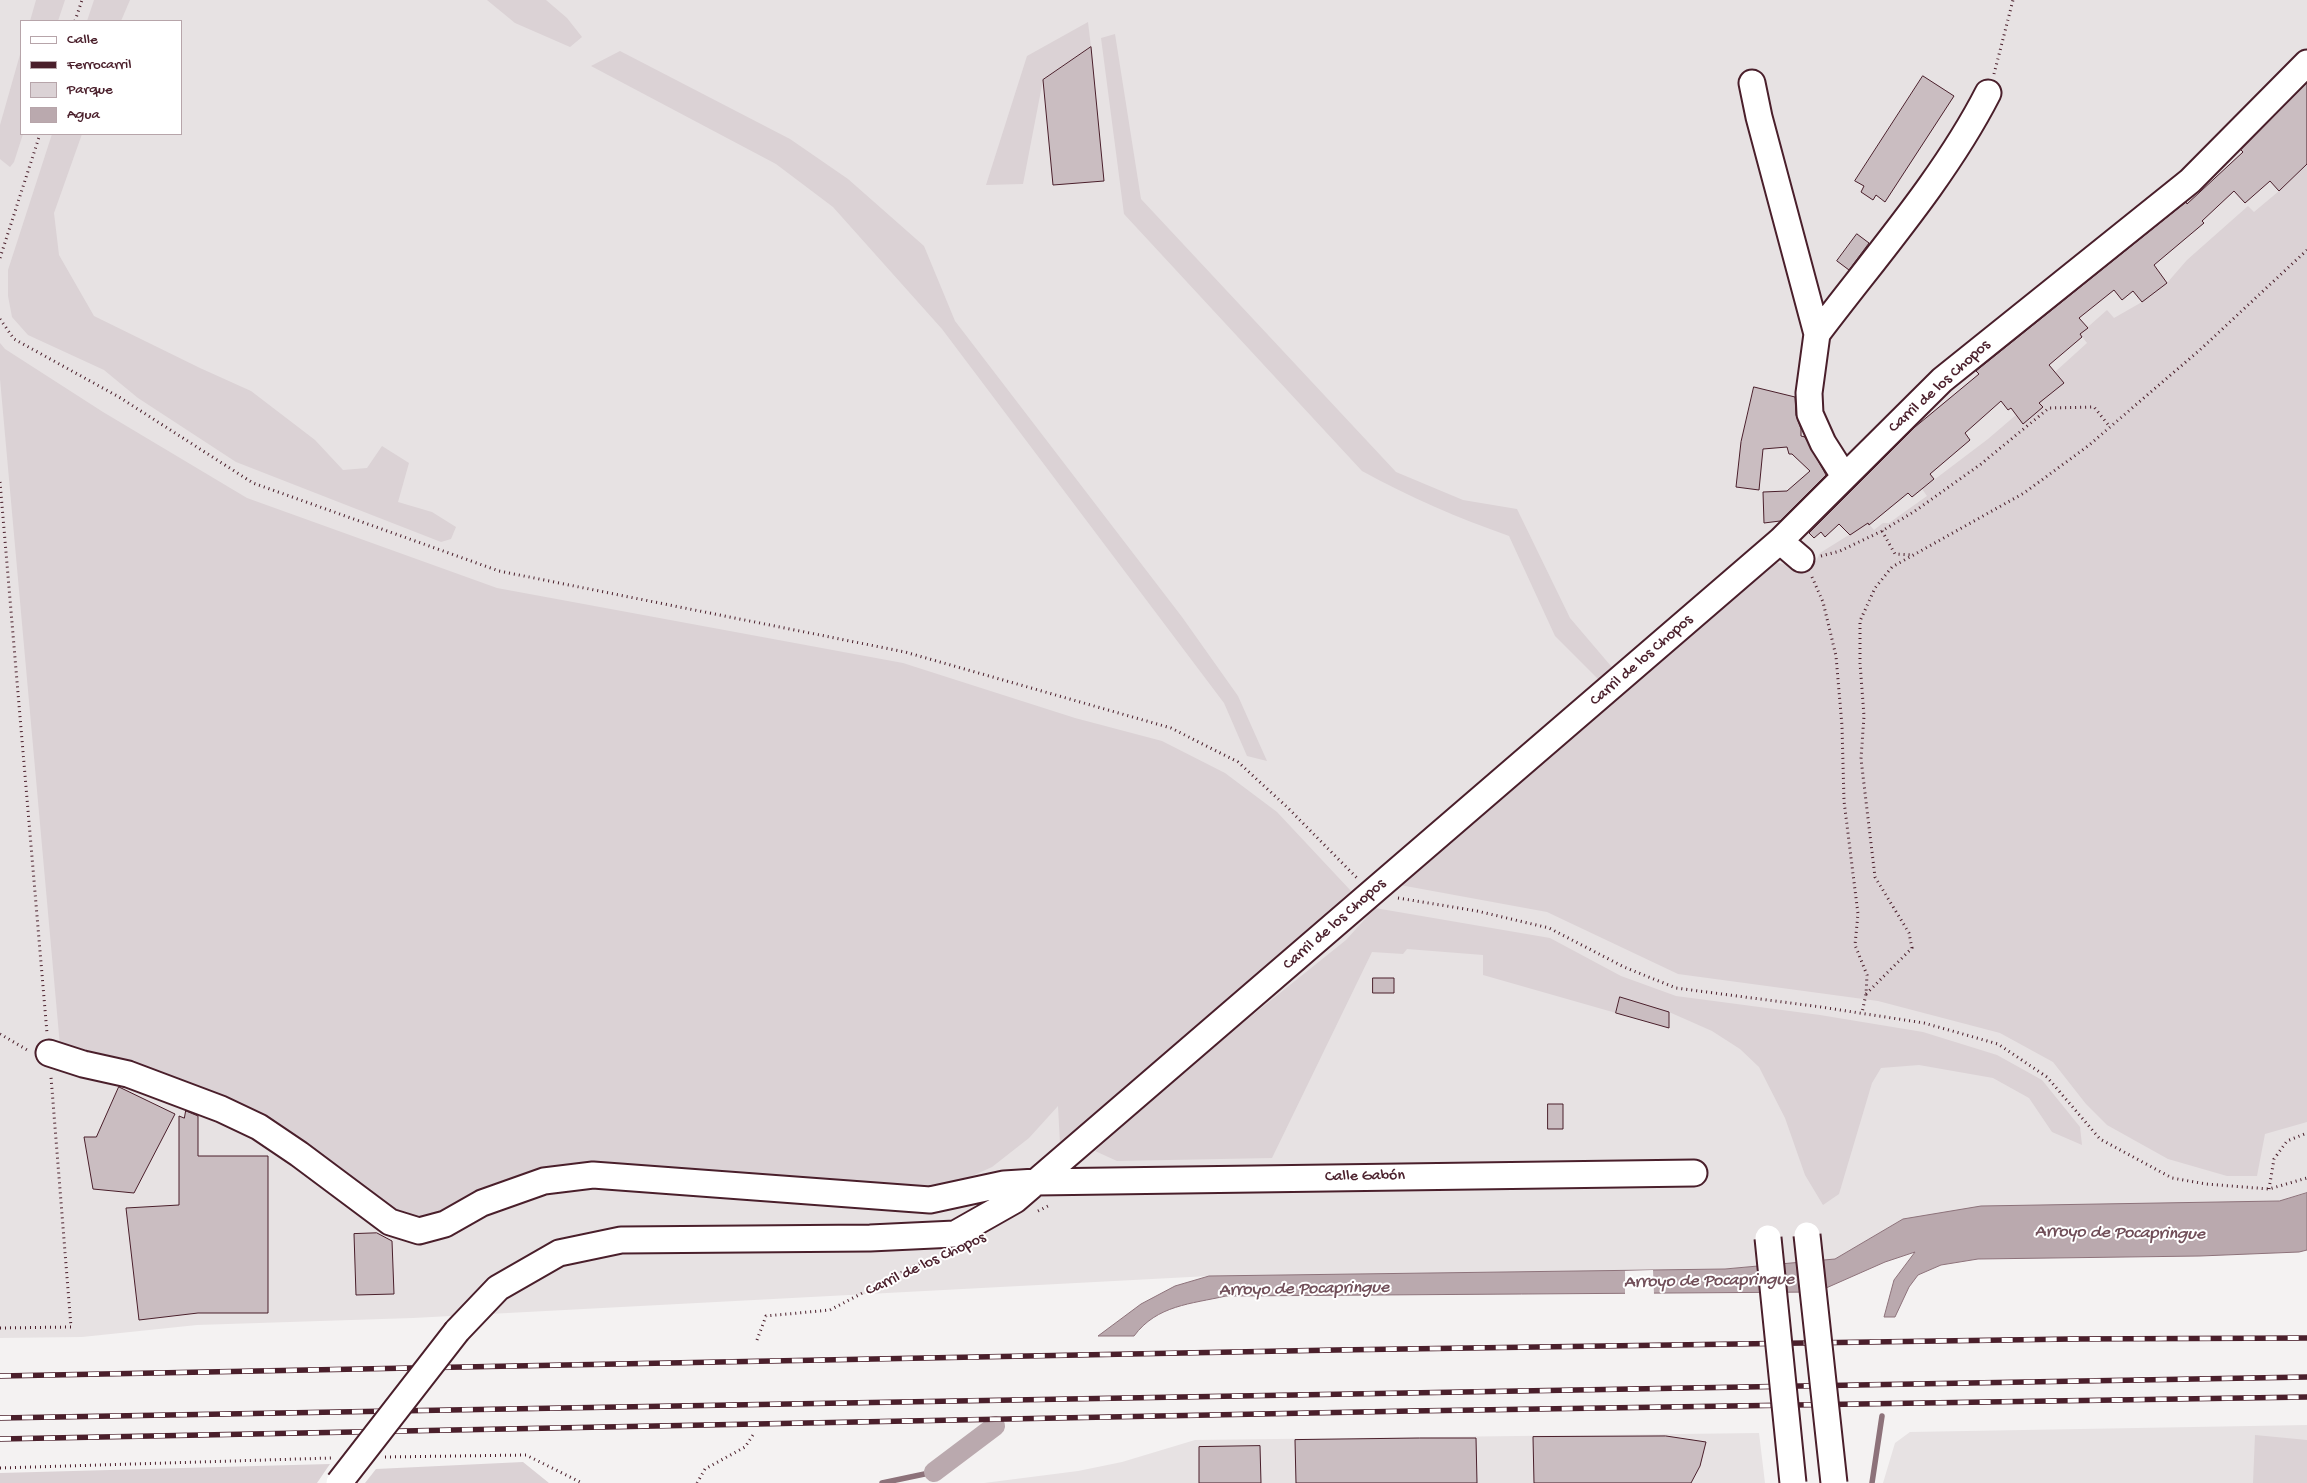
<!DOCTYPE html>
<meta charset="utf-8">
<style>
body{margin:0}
#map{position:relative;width:2307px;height:1483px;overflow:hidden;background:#f4f2f2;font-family:"Gochi Hand",sans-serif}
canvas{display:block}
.legend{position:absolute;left:20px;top:20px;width:162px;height:115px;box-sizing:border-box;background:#fff;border:1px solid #b7a5aa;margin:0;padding:6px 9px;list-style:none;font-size:15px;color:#4a1f2b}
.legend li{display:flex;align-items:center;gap:10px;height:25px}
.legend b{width:25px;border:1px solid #b7a5aa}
</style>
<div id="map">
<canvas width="2307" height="1483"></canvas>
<ul class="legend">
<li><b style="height:6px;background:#fff"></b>Calle</li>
<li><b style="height:6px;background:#4a1f2b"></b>Ferrocarril</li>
<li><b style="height:14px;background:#dbd2d5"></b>Parque</li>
<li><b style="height:14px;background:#baa9ae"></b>Agua</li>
</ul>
</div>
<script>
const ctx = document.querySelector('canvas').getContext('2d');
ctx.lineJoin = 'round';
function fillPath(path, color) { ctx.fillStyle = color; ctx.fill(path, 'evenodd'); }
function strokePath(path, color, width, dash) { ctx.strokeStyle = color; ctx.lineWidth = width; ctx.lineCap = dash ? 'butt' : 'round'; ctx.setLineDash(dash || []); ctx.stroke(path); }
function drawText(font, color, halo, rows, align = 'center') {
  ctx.font = font + ' "Gochi Hand",sans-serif'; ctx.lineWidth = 4; ctx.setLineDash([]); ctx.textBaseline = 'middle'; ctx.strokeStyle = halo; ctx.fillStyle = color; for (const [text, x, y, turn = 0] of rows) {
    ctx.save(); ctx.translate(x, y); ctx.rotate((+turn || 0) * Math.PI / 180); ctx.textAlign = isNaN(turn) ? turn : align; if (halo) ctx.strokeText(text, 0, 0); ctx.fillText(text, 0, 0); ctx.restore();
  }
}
fillPath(new Path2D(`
 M0,0h2307v1193l-28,8 -376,18 -68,40 -110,10 -516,7 -796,42 -216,7 -115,12 -82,1zM21,21h160v113h-160z
 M2307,1425v58h-424l12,-40 15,-11z
 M1759,1433l6,50h-781l94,-12 44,-9 73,-22z`), '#e7e2e3');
fillPath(new Path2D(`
 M36,0h29l-7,21h-28z
 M94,0h36l-9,21h-34z
 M487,0h59l21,18 15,19 -12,10 -55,-24z
 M1088,22l3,25 -48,33 -20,104 -37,1 41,-129z
 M1115,34l26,165 255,273 67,28 54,9 53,109 46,54 -13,12 -48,-48 -46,-100c-51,-18 -100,-39 -147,-65l-238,-257 -23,-176z
 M21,51v83h2l-9,28 -4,5 -10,-8v-34z
 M620,51l170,88 58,40 76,67 31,75 227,296 56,79 29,65 -20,-5 -23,-53 -282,-374 -109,-122 -57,-43 -185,-98z
 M52,134h30l-28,79 5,42 35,61 106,52 51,23 64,49 28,30 24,-2 15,-22 27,17 -11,39 34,10 24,15 -5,12 -10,3 -205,-80 -98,-64 -34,-28 -76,-35 -16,-18 -4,-21v-26z
 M2307,139v983l-42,12 -8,42h-30l-59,-17 -61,-34 -21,-21 -33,-42 -53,-29 -122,-32 -200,-27 -131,-62 -147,-27 369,-324 29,6 18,-6 4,-8 48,-30 6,7 9,-7h6l38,-27 -5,-7 66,-50 28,-24 7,8 19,-16 -9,-12 31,-12 -9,-11 32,-29 -7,-9 27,-24 7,8 28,-16 25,-19 20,-23 61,-54 6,6 25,-21 26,-25z
 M0,343l5,6 98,63 144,86 250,90 406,75 172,55 87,23 63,32 52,39 74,79 -291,253 -2,-38 -29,32 -37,29 -51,23 -328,-25 -192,55 -25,-7 -95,-72 -241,-95 -60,-667z
 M1375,908l175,30 71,38 55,20 144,19 103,17 74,23 45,25 38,47 2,18 -30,-13 -23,-34 -36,-20 -74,-13 -38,3 -9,15 -33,111 -16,11 -18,-30 -20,-57 -26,-51 -19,-18 -28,-18 -43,-19 -49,-14 -4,15 -133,-38v-20l-76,-6 -4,5 -31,-2 -100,206 -155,3 -22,-10 114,-101 137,-110z
 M2255,1435l52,5v43h-54z
 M523,1462l26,21h-184l11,-14z
 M330,1464l-13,19h-317v-10z`), '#dbd2d5');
const water = new Path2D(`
 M2307,1193v57l-8,2 -99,4 -222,3 -37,6 -23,10 -9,12 -14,30h-11l10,-37 21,-28 -30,10 -68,30 -591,4c-35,8 -69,9 -92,40h-36l43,-32 34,-18 34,-10 516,-7 110,-10 68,-40 78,-13 298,-5z`);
fillPath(water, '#baa9ae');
strokePath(water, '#8d727a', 1);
fillPath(new Path2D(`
 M1653,1270l1,24h-29v-23z`), '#f4f2f2');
strokePath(new Path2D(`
 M882,1483l52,-11
 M1872,1483l10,-67`), '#8d727a', 5.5);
strokePath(new Path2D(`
 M934,1472l61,-46`), '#baa9ae', 20);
const building = new Path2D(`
 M1091,47l13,134 -51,4 -10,-105z
 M1923,76l31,20 -69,106 -9,-7 -3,5 -12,-8 3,-6 -9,-5z
 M2307,83v81l-28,27 -9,-10 -25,22 -11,-12 -32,30 2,2 -50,42 13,18 -25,19 -9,-11 -11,9 -8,-10 -35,28 9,10 -8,6 2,3 -33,28 15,18 -25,20 4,4 -20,17 -12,-16 -3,2 -7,-9 -36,32 5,7 -40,34 4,5 -22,18 -4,-4 -39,32 -1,-2 -18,12 -11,-11 -14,13 -4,-5 -7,6 -5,-5 106,-106 64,-53 -3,-3 210,-169 1,2 56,-52 -2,-2z
 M1857,234l12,9 -20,27 -12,-9z
 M1754,387l41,10 1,18 5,14v7l4,1 21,38 -46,46 -16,2 -1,-31 24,-1 23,-20 -18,-17h-3l-2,-7 -24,2 -4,41 -23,-3 5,-45z
 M1373,978h21v15h-21z
 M1620,997l49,15v16l-53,-15z
 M119,1087l56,27 -41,79 -41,-4 -9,-52h12z
 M1548,1104h15v25h-15z
 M186,1111l12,5v40h70v157h-70l-59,7 -13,-112 53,-3v-89l5,2z
 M377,1233l15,8 2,53 -38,1 -2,-61z
 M1666,1436l40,6 -6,24 -9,17h-157l-1,-46z
 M1420,1438h56l1,45h-181l-1,-43z
 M1260,1446l1,37h-62v-36z`);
fillPath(building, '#cabdc1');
strokePath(building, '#4a1f2b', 1);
const minor = new Path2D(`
 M1752,83l7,34 58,217 -8,59 1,21 13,29 21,33
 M1817,334c58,-77 127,-155 171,-241
 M1780,541l21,18
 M49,1053l34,11 45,10 93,35 38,18 40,27 91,68 29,9 26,-7 37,-21 62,-22 49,-6 337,25 74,-16 32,-2 658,-9
 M457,1331l41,-43 61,-35 62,-13 249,-2 85,-4 60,-34 765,-659 162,-161 248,-199 117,-118`);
strokePath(minor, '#4a1f2b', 29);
strokePath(new Path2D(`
 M75,21l7,-21
 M1994,74l19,-74
 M0,258l40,-124
 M0,319l14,20 105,58 134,86 246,88 406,81 266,76 67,34 49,45 70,71
 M0,482l47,551
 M1882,531l13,23 18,1
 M1821,556l19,-5 42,-20 33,-20 66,-47 68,-56 45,-1 16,20
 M1812,577l11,25 13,54 6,70 2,75 14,113 -3,31 12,30 -1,19 -4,19
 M1398,898l79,13 72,17 75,39 52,21 145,19 103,16 74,21 49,33 53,62 72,39 34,6 63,5 38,-11
 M1866,994l46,-46 -3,-15 -34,-56 -14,-118 3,-43 -4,-53v-42l15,-33 17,-21 132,-74 64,-47 114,-98 105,-98
 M0,1034l29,17
 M2269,1189l5,-30 13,-18 20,-8
 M1038,1211l12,-6
 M0,1328l71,-1 -20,-250
 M757,1340l9,-24 64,-6 88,-46 22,-6
 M385,1457l141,-2 56,28
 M0,1468l332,-10
 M697,1483l8,-14 40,-22 8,-12`), '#4a1f2b', 3, [1, 4]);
strokePath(minor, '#fff', 25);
const rail = new Path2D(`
 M0,1376l1336,-26 736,-11 235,-1
 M0,1418l2307,-41
 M0,1439l1411,-28 896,-14`);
strokePath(rail, '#4a1f2b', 5.5);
strokePath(rail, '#fff', 4, [11]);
const minorBridge = new Path2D(`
 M1807,1235l27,248
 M1768,1238l25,245
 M339,1483l118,-152`);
strokePath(minorBridge, '#4a1f2b', 29, []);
strokePath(minorBridge, '#fff', 25);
drawText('16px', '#4a1f2b', '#fff', [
 ["Carril de los Chopos",1940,387,-42],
 ["Carril de los Chopos",1642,661,-41],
 ["Carril de los Chopos",1335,925,-41],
 ["Calle Gabón",1365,1177,-1],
 ["Carril de los Chopos",926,1265,-25]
]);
drawText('italic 18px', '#714f59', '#fff', [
 ["Arroyo de Pocapringue",2120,1234,1],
 ["Arroyo de Pocapringue",1709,1282,-1],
 ["Arroyo de Pocapringue",1304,1290,-1]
]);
</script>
